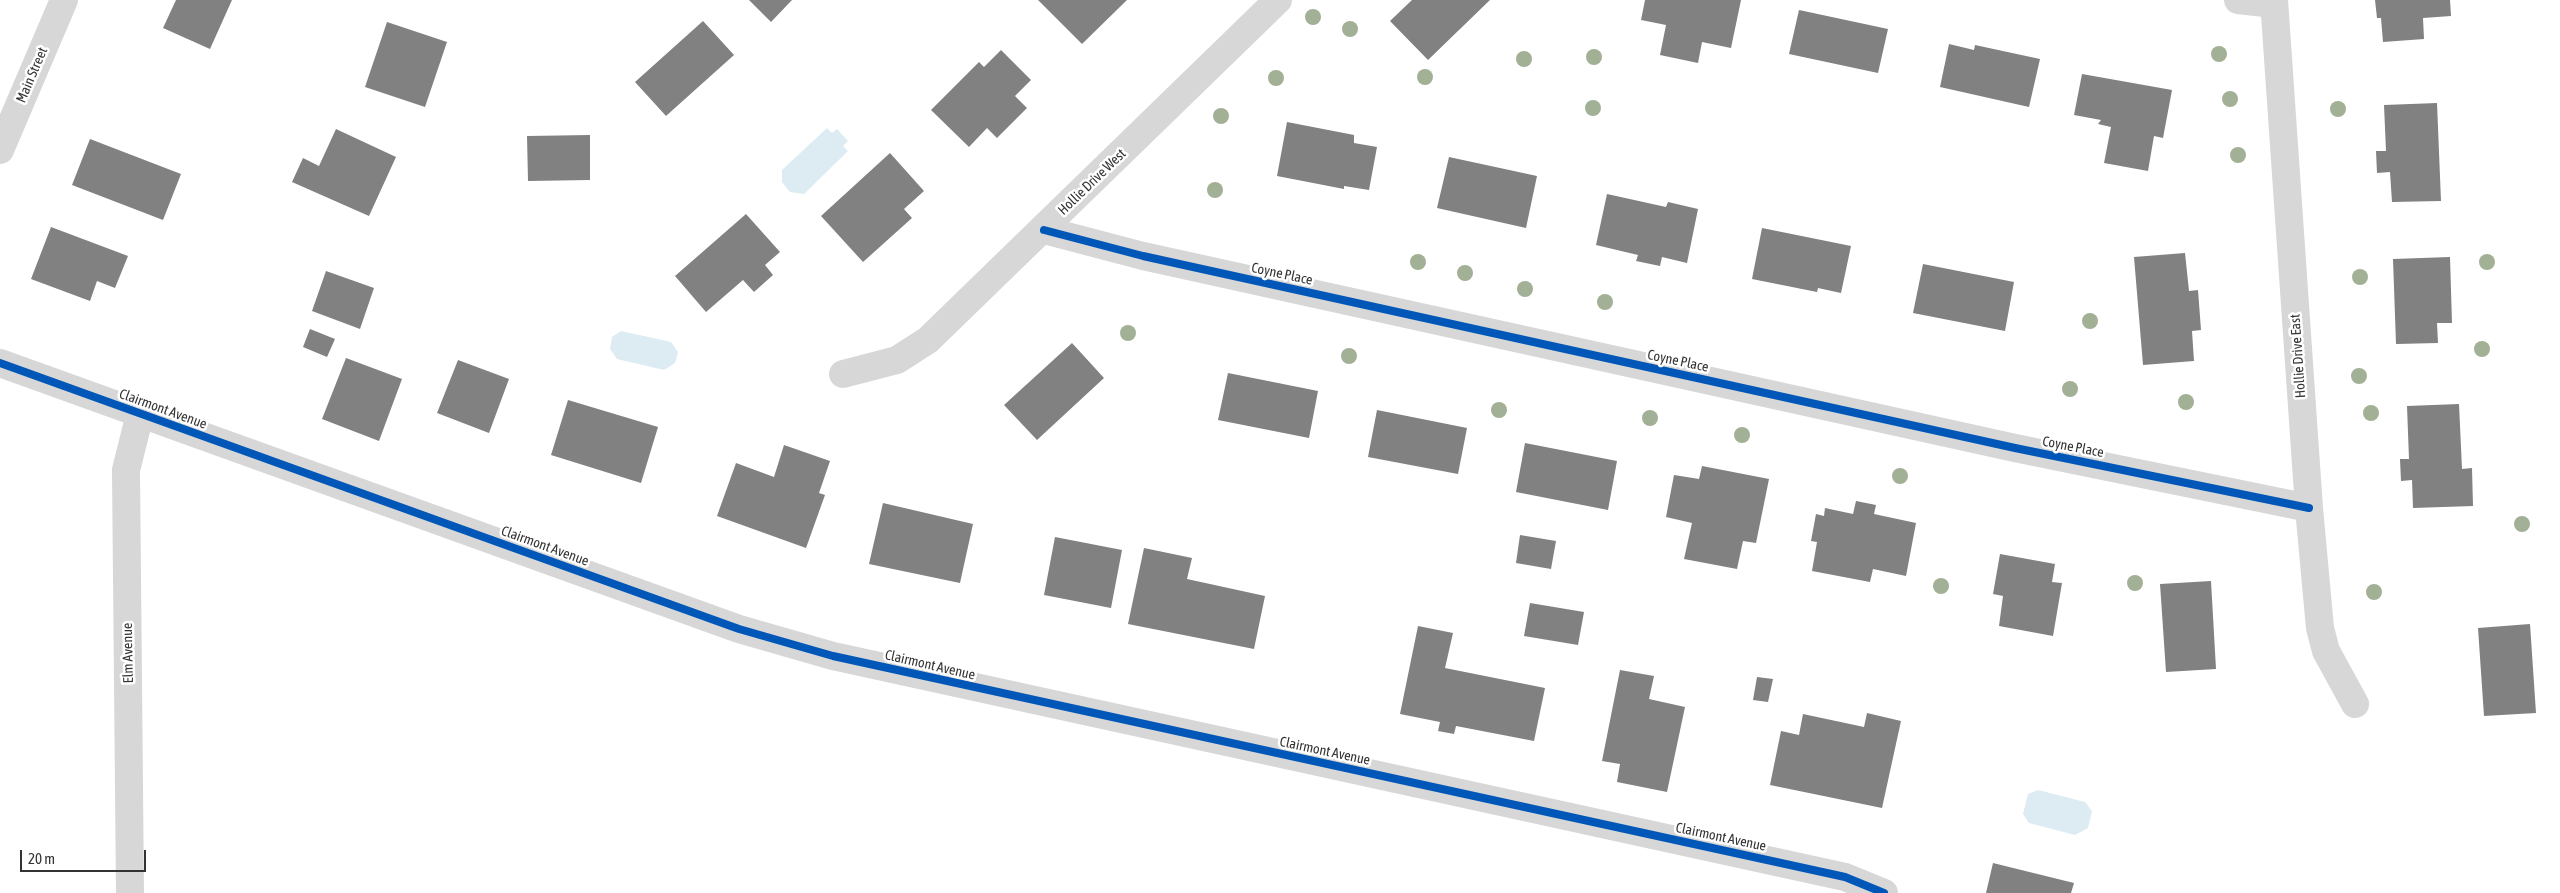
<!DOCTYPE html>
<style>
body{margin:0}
#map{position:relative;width:2560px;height:893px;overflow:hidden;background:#fff;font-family:"Asap Condensed",sans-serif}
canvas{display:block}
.scale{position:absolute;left:20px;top:850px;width:126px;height:22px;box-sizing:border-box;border:2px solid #333;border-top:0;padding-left:6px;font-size:15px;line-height:18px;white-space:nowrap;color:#333;-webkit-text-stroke:4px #fff;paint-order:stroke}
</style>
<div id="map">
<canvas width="2560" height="893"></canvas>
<div class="scale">20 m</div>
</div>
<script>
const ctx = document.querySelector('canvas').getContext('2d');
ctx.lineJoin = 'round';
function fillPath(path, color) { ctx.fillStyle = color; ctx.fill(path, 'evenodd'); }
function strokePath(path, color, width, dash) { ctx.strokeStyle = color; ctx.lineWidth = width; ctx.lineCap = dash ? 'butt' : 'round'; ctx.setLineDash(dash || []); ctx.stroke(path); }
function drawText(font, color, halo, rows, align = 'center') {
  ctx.font = font + ' "Asap Condensed",sans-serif'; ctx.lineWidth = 5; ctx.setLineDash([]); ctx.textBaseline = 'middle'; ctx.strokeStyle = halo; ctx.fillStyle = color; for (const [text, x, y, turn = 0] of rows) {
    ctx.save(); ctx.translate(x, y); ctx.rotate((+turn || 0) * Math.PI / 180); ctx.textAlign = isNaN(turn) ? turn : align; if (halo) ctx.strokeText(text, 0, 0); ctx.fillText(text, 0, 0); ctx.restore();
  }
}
fillPath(new Path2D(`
 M827,128l5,5 5,-4 11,12 -5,5 5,5 -44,43 -14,-2 -8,-10v-12z
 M621,331l50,11 7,10 -3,11 -11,7 -47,-11 -7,-10 2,-12z
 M2038,790l47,12 7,9 -4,17 -13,7 -46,-12 -6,-9 5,-20z`), '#ddebf3');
fillPath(new Path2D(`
 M176,0h56l-22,49 -47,-21z
 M749,0h43l-21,22z
 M1038,0h89l-45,44z
 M1412,0h78l-62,60 -38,-39z
 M1645,0h96l-10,48 -29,-6 -4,21 -38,-8 6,-30 -25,-5z
 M2375,0h75l1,16 -28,2 1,21 -41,3 -2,-24h-4z
 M1799,10l89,19 -10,44 -89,-19z
 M703,21l31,34 -68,61 -31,-34z
 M387,22l60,20 -22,65 -60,-20z
 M1949,44l25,6 1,-5 65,14 -11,48 -89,-20z
 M1001,50l30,30 -16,16 12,12 -30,30 -10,-10 -18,19 -38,-37 48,-48 5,5z
 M2082,74l90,16 -9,48 -9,-2 -6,35 -44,-8 7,-36 -13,-3 3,-4 -27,-5z
 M2437,103l4,98 -49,1 -2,-30 -13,1 -1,-22h10l-2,-46z
 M1287,122l67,13v8l23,4 -8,43 -25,-4v3l-67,-13z
 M336,129l60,28 -27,59 -77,-34 11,-24 16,8z
 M590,135v45l-62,1 -1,-45z
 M90,139l91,35 -18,46 -91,-35z
 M890,153l34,38 -20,18 8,9 -49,44 -42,-46z
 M1449,157l88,19 -11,52 -89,-20z
 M1607,194l59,13 2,-5 30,7 -11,54 -25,-6 -2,9 -24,-5 2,-6 -42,-10z
 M746,214l34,38 -15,13 8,10 -19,17 -11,-12 -37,32 -31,-36z
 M51,227l77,29 -13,32 -18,-7 -7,20 -59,-22z
 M1762,228l89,18 -10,47 -23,-5 -1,4 -65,-13z
 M2185,253l4,38 9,-1 3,40 -9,1 2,30 -51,4 -9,-108z
 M2450,257l2,66h-15l1,20 -42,1 -3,-85z
 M1923,264l91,18 -9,49 -92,-18z
 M326,271l48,17 -14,41 -48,-18z
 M310,329l25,10 -8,18 -24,-10z
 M1072,343l32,35 -67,62 -33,-35z
 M346,358l56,21 -23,62 -57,-22z
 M458,360l51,19 -20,54 -52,-20z
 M1228,373l90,18 -9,47 -91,-18z
 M568,400l90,27 -17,56 -90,-28z
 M2459,404l3,65 10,-1 1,38 -60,2 -1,-28 -11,1 -1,-22h9l-2,-53z
 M1377,410l90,18 -9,46 -90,-17z
 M1525,443l92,18 -9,49 -92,-18z
 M784,445l46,16 -11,32 6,2 -19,53 -89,-32 19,-53 38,14z
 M1702,466l67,13 -13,64 -13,-2 -6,28 -53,-10 8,-36 -26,-6 8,-42 25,4z
 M1856,501l20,4 -2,9 42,9 -10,53 -33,-7 -3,13 -58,-11 5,-29 -6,-1 5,-27 8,2 1,-8 28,6z
 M883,503l90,21 -13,59 -91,-19z
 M1520,535l36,6 -5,28 -35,-6z
 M1055,537l67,13 -11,58 -67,-13z
 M1144,548l48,10 -5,21 78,17 -11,53 -126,-25z
 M2000,554l55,10 -3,18 10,1 -9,53 -54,-10 4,-30 -10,-2z
 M2211,581l5,88 -50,3 -6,-88z
 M1530,603l54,9 -6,33 -54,-9z
 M2530,624l6,89 -52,3 -6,-88z
 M1418,626l35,7 -8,35 100,20 -11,53 -78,-15 -2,8 -16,-3 2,-9 -40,-8z
 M1620,670l34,6 -5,23 36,8 -18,85 -50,-10 3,-18 -18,-3z
 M1757,677l16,2 -5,23 -15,-2z
 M1867,713l34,8 -19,87 -112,-23 11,-54 18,4 4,-21 61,13z
 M1993,863l81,20 -3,10h-85z`), '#818181');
strokePath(new Path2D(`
 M2238,0l36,4
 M2274,0l35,508 11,120 6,23 29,53
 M1044,230l99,26 872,192 294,60
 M0,363l739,266 94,27 1012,221 39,16
 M843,374l54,-14 31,-20 350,-340
 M130,893l-4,-423 14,-56`), '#d7d7d7', 28);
strokePath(new Path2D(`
 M0,150l64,-150`), '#d7d7d7', 28);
strokePath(new Path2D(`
 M1044,230l99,26 872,192 294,60
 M0,363l739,266 94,27 1012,221 39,16`), '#0057b8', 8);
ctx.fillStyle = '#a2b095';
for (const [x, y] of [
 [1313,17],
 [1350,29],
 [2219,54],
 [1594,57],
 [1524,59],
 [1425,77],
 [1276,78],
 [2230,99],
 [1593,108],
 [2338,109],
 [1221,116],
 [2238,155],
 [1215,190],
 [1418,262],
 [2487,262],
 [1465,273],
 [2360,277],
 [1525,289],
 [1605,302],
 [2090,321],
 [1128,333],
 [2482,349],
 [1349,356],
 [2359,376],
 [2070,389],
 [2186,402],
 [1499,410],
 [2371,413],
 [1650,418],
 [1742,435],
 [1900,476],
 [2522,524],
 [2135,583],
 [1941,586],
 [2374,592]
]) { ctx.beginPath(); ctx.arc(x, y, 8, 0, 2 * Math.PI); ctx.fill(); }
drawText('14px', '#333', '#fff', [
 ["Main Street",32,75,-67],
 ["Hollie Drive West",1092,182,-44],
 ["Coyne Place",1282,274,12],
 ["Hollie Drive East",2298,356,-94],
 ["Coyne Place",1678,361,12],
 ["Clairmont Avenue",163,409,20],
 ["Coyne Place",2073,447,11],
 ["Clairmont Avenue",545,546,20],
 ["Elm Avenue",128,653,-91],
 ["Clairmont Avenue",930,665,13],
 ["Clairmont Avenue",1325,751,12],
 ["Clairmont Avenue",1721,837,12]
]);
</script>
